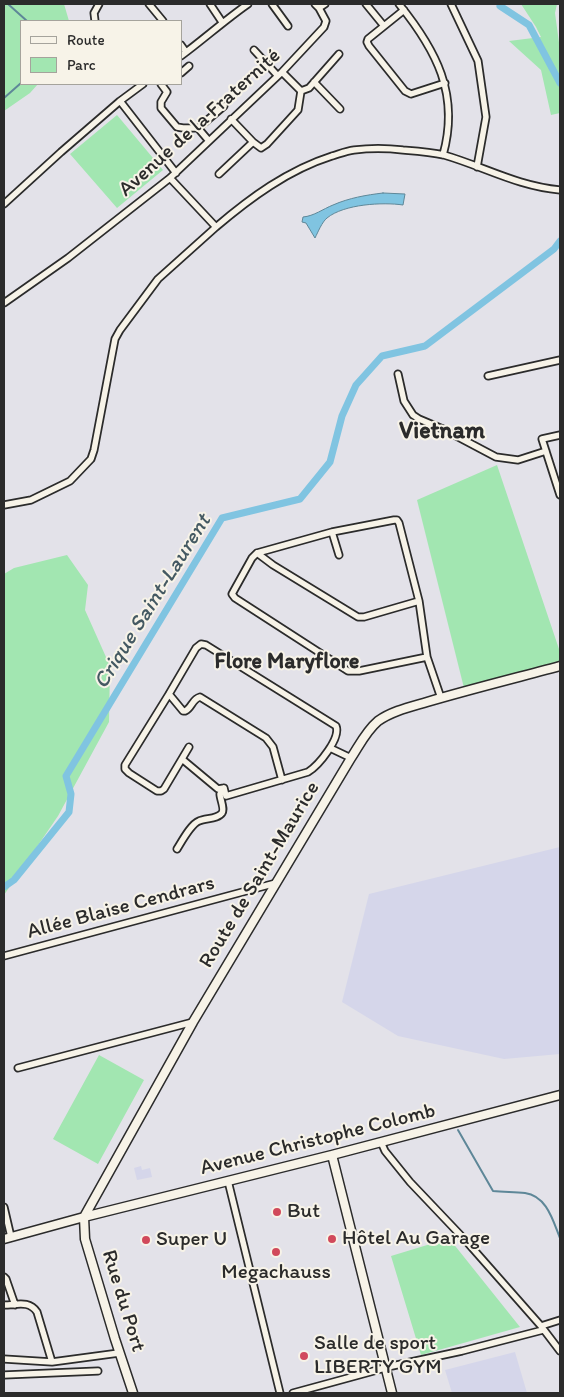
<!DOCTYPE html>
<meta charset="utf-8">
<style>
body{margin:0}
#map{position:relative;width:564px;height:1397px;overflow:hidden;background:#e3e2e9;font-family:Itim,sans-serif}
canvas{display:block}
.frame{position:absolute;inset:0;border:5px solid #2b2b2b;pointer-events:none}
.legend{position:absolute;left:20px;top:20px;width:162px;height:65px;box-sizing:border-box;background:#f7f3e8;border:1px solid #a5a39c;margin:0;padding:6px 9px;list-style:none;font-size:15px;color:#2b2b2b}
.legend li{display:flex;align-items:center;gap:10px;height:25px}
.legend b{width:25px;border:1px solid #a5a39c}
</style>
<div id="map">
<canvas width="564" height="1397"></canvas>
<div class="frame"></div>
<ul class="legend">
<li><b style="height:6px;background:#f7f3e8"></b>Route</li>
<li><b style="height:14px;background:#a2e6b1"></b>Parc</li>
</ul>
</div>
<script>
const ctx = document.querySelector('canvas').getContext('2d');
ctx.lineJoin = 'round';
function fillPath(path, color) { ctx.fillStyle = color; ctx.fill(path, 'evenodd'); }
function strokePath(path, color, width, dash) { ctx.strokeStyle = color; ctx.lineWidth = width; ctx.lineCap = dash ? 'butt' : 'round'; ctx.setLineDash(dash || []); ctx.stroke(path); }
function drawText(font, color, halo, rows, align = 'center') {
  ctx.font = font + ' Itim,sans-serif'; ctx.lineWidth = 4; ctx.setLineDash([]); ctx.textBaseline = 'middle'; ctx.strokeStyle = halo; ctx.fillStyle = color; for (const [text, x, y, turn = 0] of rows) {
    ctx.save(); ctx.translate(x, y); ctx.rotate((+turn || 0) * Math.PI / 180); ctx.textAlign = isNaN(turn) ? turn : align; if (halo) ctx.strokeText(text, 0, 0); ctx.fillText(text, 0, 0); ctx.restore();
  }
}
fillPath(new Path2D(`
 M560,847v207l-56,5 -106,-23 -56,-34 27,-108z
 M141,1166l1,4 8,-2 2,9 -15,3 -3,-12z
 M515,1352l12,41h-75l-7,-23z`), '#d5d6ea');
fillPath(new Path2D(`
 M4,4h60l5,17h-48v63h17l-8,9 -26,18z
 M521,4h36l-2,9 5,37v63l-9,2 -10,-45 -32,-29 32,-4 -5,-10z
 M117,115l46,55 -46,38 -47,-54z
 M497,465l63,187v14l-95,26 -48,-192z
 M67,555l21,30 -3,25 25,56 -1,56 -51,94 -54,79v-321l10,-6z
 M99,1055l45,25 -46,84 -45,-25z
 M447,1239l2,4 3,-1 68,85 -99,28 -30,-99z`), '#a2e6b1');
const water = new Path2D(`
 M383,193l22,1 -2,11c-20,-3 -59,-1 -76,13 -5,4 -9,14 -12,20l-9,-15 -4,-1 1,-5c11,-1 20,-8 30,-12 16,-7 33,-10 50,-12z`);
fillPath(water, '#80c4e1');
strokePath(water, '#5e8798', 1);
strokePath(new Path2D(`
 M8,4l19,17
 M4,98l17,-15
 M458,1130l35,61c11,1 21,1 32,2 22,3 28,28 35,45`), '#5e8798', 2);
strokePath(new Path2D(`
 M500,6l29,19 31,58
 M4,887l10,-7 55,-68 2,-18 -5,-18 156,-258 78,-19 30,-37 12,-46 14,-31 26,-29 43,-10 129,-97 6,-8`), '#80c4e1', 7);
const minor = new Path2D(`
 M149,4l14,17
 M210,4l12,18
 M272,4l16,22
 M366,4l18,22
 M399,4c37,46 61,90 44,151
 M451,4l27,57 8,56 -9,50
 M319,8l6,-4
 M404,10l-36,29 -1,3 2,4 36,45 6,3 34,-11
 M95,21l-1,-8 5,-9
 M181,45l5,7
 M254,50l23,25
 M181,56c23,-17 44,-36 67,-52
 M282,72l19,19 8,-3 30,-34
 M181,73l8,-7
 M314,82l26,27
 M161,84l6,8 -6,10v6l16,19 6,1h15l11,13
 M120,101l56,72
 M231,119l22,23 8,6 6,-4 31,-34 3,-19
 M198,128l26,-22
 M219,174l34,-32
 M170,178l46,49c34,-29 72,-57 116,-71 7,-2 14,-5 22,-6 16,-2 32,-2 49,0 13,1 28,2 41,5 41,12 73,31 116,35
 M4,204l57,-52 59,-51 23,-17
 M4,303l64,-45 102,-80 112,-106 42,-45 2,-6 -7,-13 -4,-4
 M398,374l6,27 9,14 6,4 26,11 51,27 22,3 28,-9
 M488,376l72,-16
 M560,435l-18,4 18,56
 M4,505l27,-5 39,-19 21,-22 3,-9 21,-111 5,-9 38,-51 58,-52
 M332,532l7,23
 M257,553l16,12 85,52h6l55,-16
 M427,657l-68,14h-11l-113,-73 -3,-4 20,-36 5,-5 75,-21 62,-12h3l2,3 20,78 8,56 14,41
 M169,694l14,17h2c7,-3 7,-12 15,-14l66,41 7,9 9,33
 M189,747l-25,42 -3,2h-4l-28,-18 -4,-4v-4l44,-71 27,-46 5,-4 5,1 130,81c5,12 -17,39 -28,46l-82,24 -2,-8
 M330,748l21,10
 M182,759l36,30 6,-1
 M177,849c5,-8 14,-25 22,-28 7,-3 19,-2 23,-8 3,-4 -2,-14 -2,-19l4,-6
 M4,956l272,-73
 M18,1068l175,-46
 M381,1142l4,9 25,31 57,60 74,84 19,25
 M228,1181l52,212
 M4,1207l7,30
 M4,1277l2,2 9,26
 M4,1305c13,0 25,-5 33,7l15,50
 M541,1326l19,-6
 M4,1359l48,3 67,-9
 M4,1375l94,-4
 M293,1393l99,-27 70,-15 81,-21`);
const tertiary = new Path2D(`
 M332,1155l60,238
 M4,1239l80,-22 248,-62 228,-60
 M133,1393l-18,-54 -30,-100 -1,-22 109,-195 158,-264c8,-12 15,-27 27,-37 14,-10 32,-14 49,-19 44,-13 89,-24 133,-36`);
strokePath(minor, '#2b2b2b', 9);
strokePath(tertiary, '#2b2b2b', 11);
strokePath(minor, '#f7f3e8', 5.5);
strokePath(tertiary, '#f7f3e8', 8);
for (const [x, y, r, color] of [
 [277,1212,5,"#d1495b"],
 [332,1239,5,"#d1495b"],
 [146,1240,5,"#d1495b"],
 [276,1252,5,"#d1495b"],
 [304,1356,5,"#d1495b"]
]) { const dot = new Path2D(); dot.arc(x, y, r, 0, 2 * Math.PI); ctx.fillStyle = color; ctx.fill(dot); strokePath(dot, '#f7f3e8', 2); }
drawText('21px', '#2b2b2b', '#f7f3e8', [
 ["Avenue de la Fraternité",200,123,-42],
 ["Route de Saint-Maurice",260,875,-59],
 ["Allée Blaise Cendrars",121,908,-15],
 ["Avenue Christophe Colomb",318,1140,-14],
 ["Rue du Port",123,1301,73]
]);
drawText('21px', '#2b2b2b', '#f7f3e8', [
 ["But",287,1212],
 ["Hôtel Au Garage",342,1239],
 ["Super U",156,1240],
 ["Megachauss",276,1273,"center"],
 ["Salle de sport",314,1344],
 ["LIBERTY GYM",314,1368]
], 'left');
drawText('italic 22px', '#445962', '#f7f3e8', [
 ["Crique Saint-Laurent",153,602,-58]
]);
drawText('bold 22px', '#2b2b2b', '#f7f3e8', [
 ["Flore Maryflore",287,662]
]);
drawText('bold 24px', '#2b2b2b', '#f7f3e8', [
 ["Vietnam",442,432]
]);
</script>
